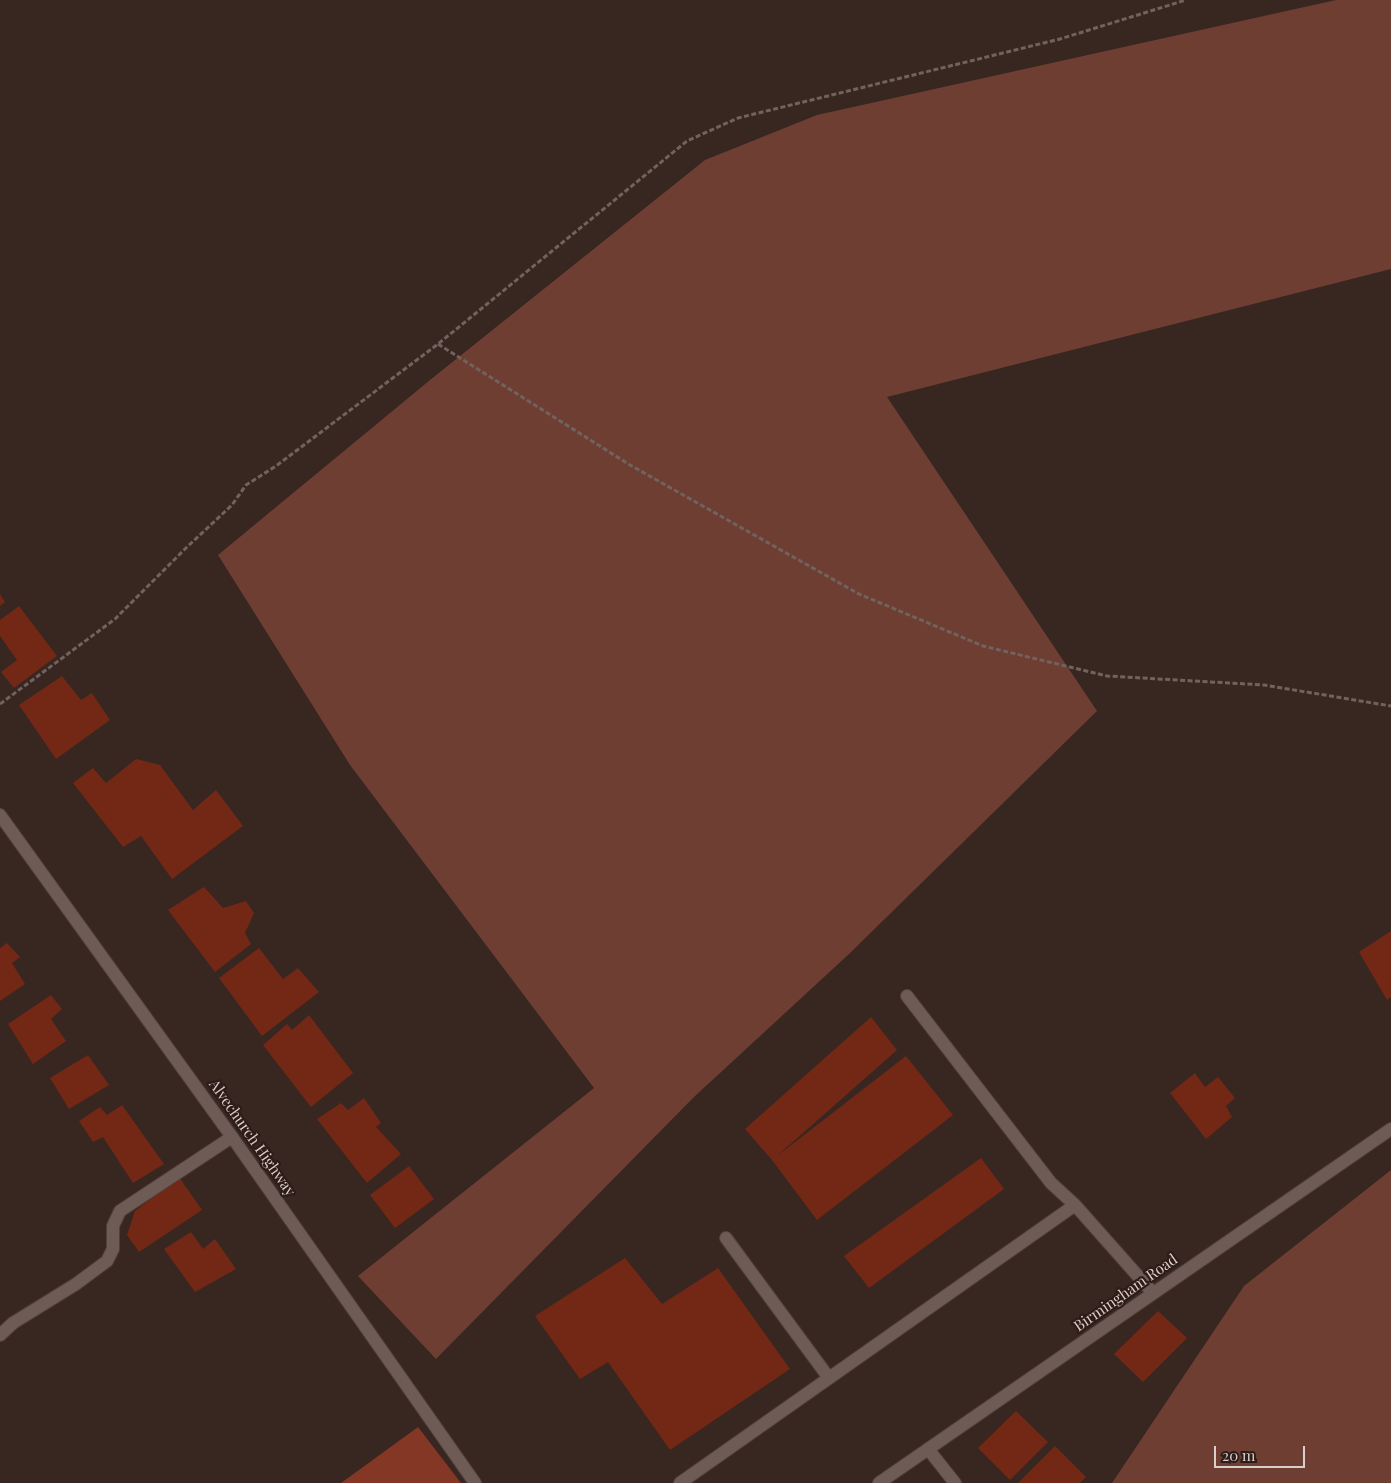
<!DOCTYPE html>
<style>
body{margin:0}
#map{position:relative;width:1391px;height:1483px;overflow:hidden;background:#382621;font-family:"Playfair Display",serif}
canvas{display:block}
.scale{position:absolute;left:1214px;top:1446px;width:91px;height:22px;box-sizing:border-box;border:2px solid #dacecb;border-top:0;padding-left:6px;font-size:15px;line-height:18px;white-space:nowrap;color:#dacecb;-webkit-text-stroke:4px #2e1c18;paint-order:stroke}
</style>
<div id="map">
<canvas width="1391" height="1483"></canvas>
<div class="scale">20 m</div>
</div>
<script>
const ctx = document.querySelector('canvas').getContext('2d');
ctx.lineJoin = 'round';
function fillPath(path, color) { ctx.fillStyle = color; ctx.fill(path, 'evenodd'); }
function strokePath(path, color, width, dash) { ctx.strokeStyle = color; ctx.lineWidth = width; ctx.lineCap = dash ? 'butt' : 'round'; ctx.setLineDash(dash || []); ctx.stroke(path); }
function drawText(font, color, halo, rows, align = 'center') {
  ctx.font = font + ' "Playfair Display",serif'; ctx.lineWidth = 4.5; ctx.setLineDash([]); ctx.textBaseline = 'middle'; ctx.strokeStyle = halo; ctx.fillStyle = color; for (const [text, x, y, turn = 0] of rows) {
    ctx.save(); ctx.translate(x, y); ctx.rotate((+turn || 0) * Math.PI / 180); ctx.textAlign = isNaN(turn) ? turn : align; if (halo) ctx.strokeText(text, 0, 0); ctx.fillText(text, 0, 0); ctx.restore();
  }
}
fillPath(new Path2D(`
 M1336,0h55v269l-504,128 210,314 -248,243 -155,143 -258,262 -78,-83 236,-188 -244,-323 -132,-210 212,-175 275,-220 112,-45z
 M1391,1170v313h-279l132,-197z`), '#6e3e32');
fillPath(new Path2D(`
 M418,1427l43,56h-120z`), '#843725');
fillPath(new Path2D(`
 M0,594l5,8 -5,4z
 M19,606l38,50 -43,32 -13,-16 16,-12 -17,-24v-16z
 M62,676l19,24 11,-7 18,27 -54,39 -37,-54z
 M136,759l24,6 33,45 23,-20 27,36 -71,53 -31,-43 -18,11 -50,-64 20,-15 13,15z
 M204,887l19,21 23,-7 8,12 -9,20 6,11 -36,28 -47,-62z
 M1391,931v66l-4,3 -28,-48z
 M7,943l13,14 -8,6 13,21 -25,17v-53z
 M259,948l24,31 15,-11 21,24 -57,44 -43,-58z
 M51,995l11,14 -11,10 15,22 -33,23 -25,-40z
 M309,1015l44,58 -42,34 -48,-62 24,-21 5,6z
 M871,1017l26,33 -120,106 129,-100 47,59 -136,105 -45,-60 -27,-31z
 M88,1055l21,30 -40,24 -19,-31z
 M1195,1073l10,14 13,-10 17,21 -9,8 6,11 -26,22 -36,-46z
 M364,1098l17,25 -5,4 25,27 -34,29 -50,-64 24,-16 7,7z
 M122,1105l42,59 -31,19 -30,-46 -10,5 -14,-21 21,-14 7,8z
 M981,1158l23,31 -135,99 -25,-32z
 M409,1166l25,33 -39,29 -25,-33z
 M179,1177l23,33 -63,42 -12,-17 8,-24z
 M191,1232l12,17 12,-10 21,30 -41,23 -31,-43z
 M625,1258l37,46 56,-36 72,101 -120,81 -62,-88 -28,17 -45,-63z
 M1158,1311l29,27 -44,44 -29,-28z
 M1016,1411l32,31 -38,38 -32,-32z
 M1055,1446l31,31 -6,6h-62z`), '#732816');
const service = new Path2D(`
 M907,996l144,187 24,22
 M726,1238l103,140
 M0,1335l13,-12 63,-39 31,-23 6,-12v-23l7,-15 112,-74
 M928,1449l27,34
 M680,1483l395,-278 78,88`);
const minor = new Path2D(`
 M879,1483l512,-354`);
const tertiary = new Path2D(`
 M0,815l232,322 243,346`);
strokePath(service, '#50413d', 14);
strokePath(minor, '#50413d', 14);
strokePath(tertiary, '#50413d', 14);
strokePath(new Path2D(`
 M438,344l192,121 229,129 124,52 124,30 157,9 127,21
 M0,704l115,-85 72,-72 45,-42 14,-20 30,-19 162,-122 249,-203 51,-23 322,-79 126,-39`), '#72625e', 3, [5, 2.5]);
strokePath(service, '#6f5b55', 12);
strokePath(minor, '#6f5b55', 12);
strokePath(tertiary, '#6f5b55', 12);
drawText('15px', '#dacecb', '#2e1c18', [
 ["Alvechurch Highway",252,1138,55],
 ["Birmingham Road",1126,1293,-35]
]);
</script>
